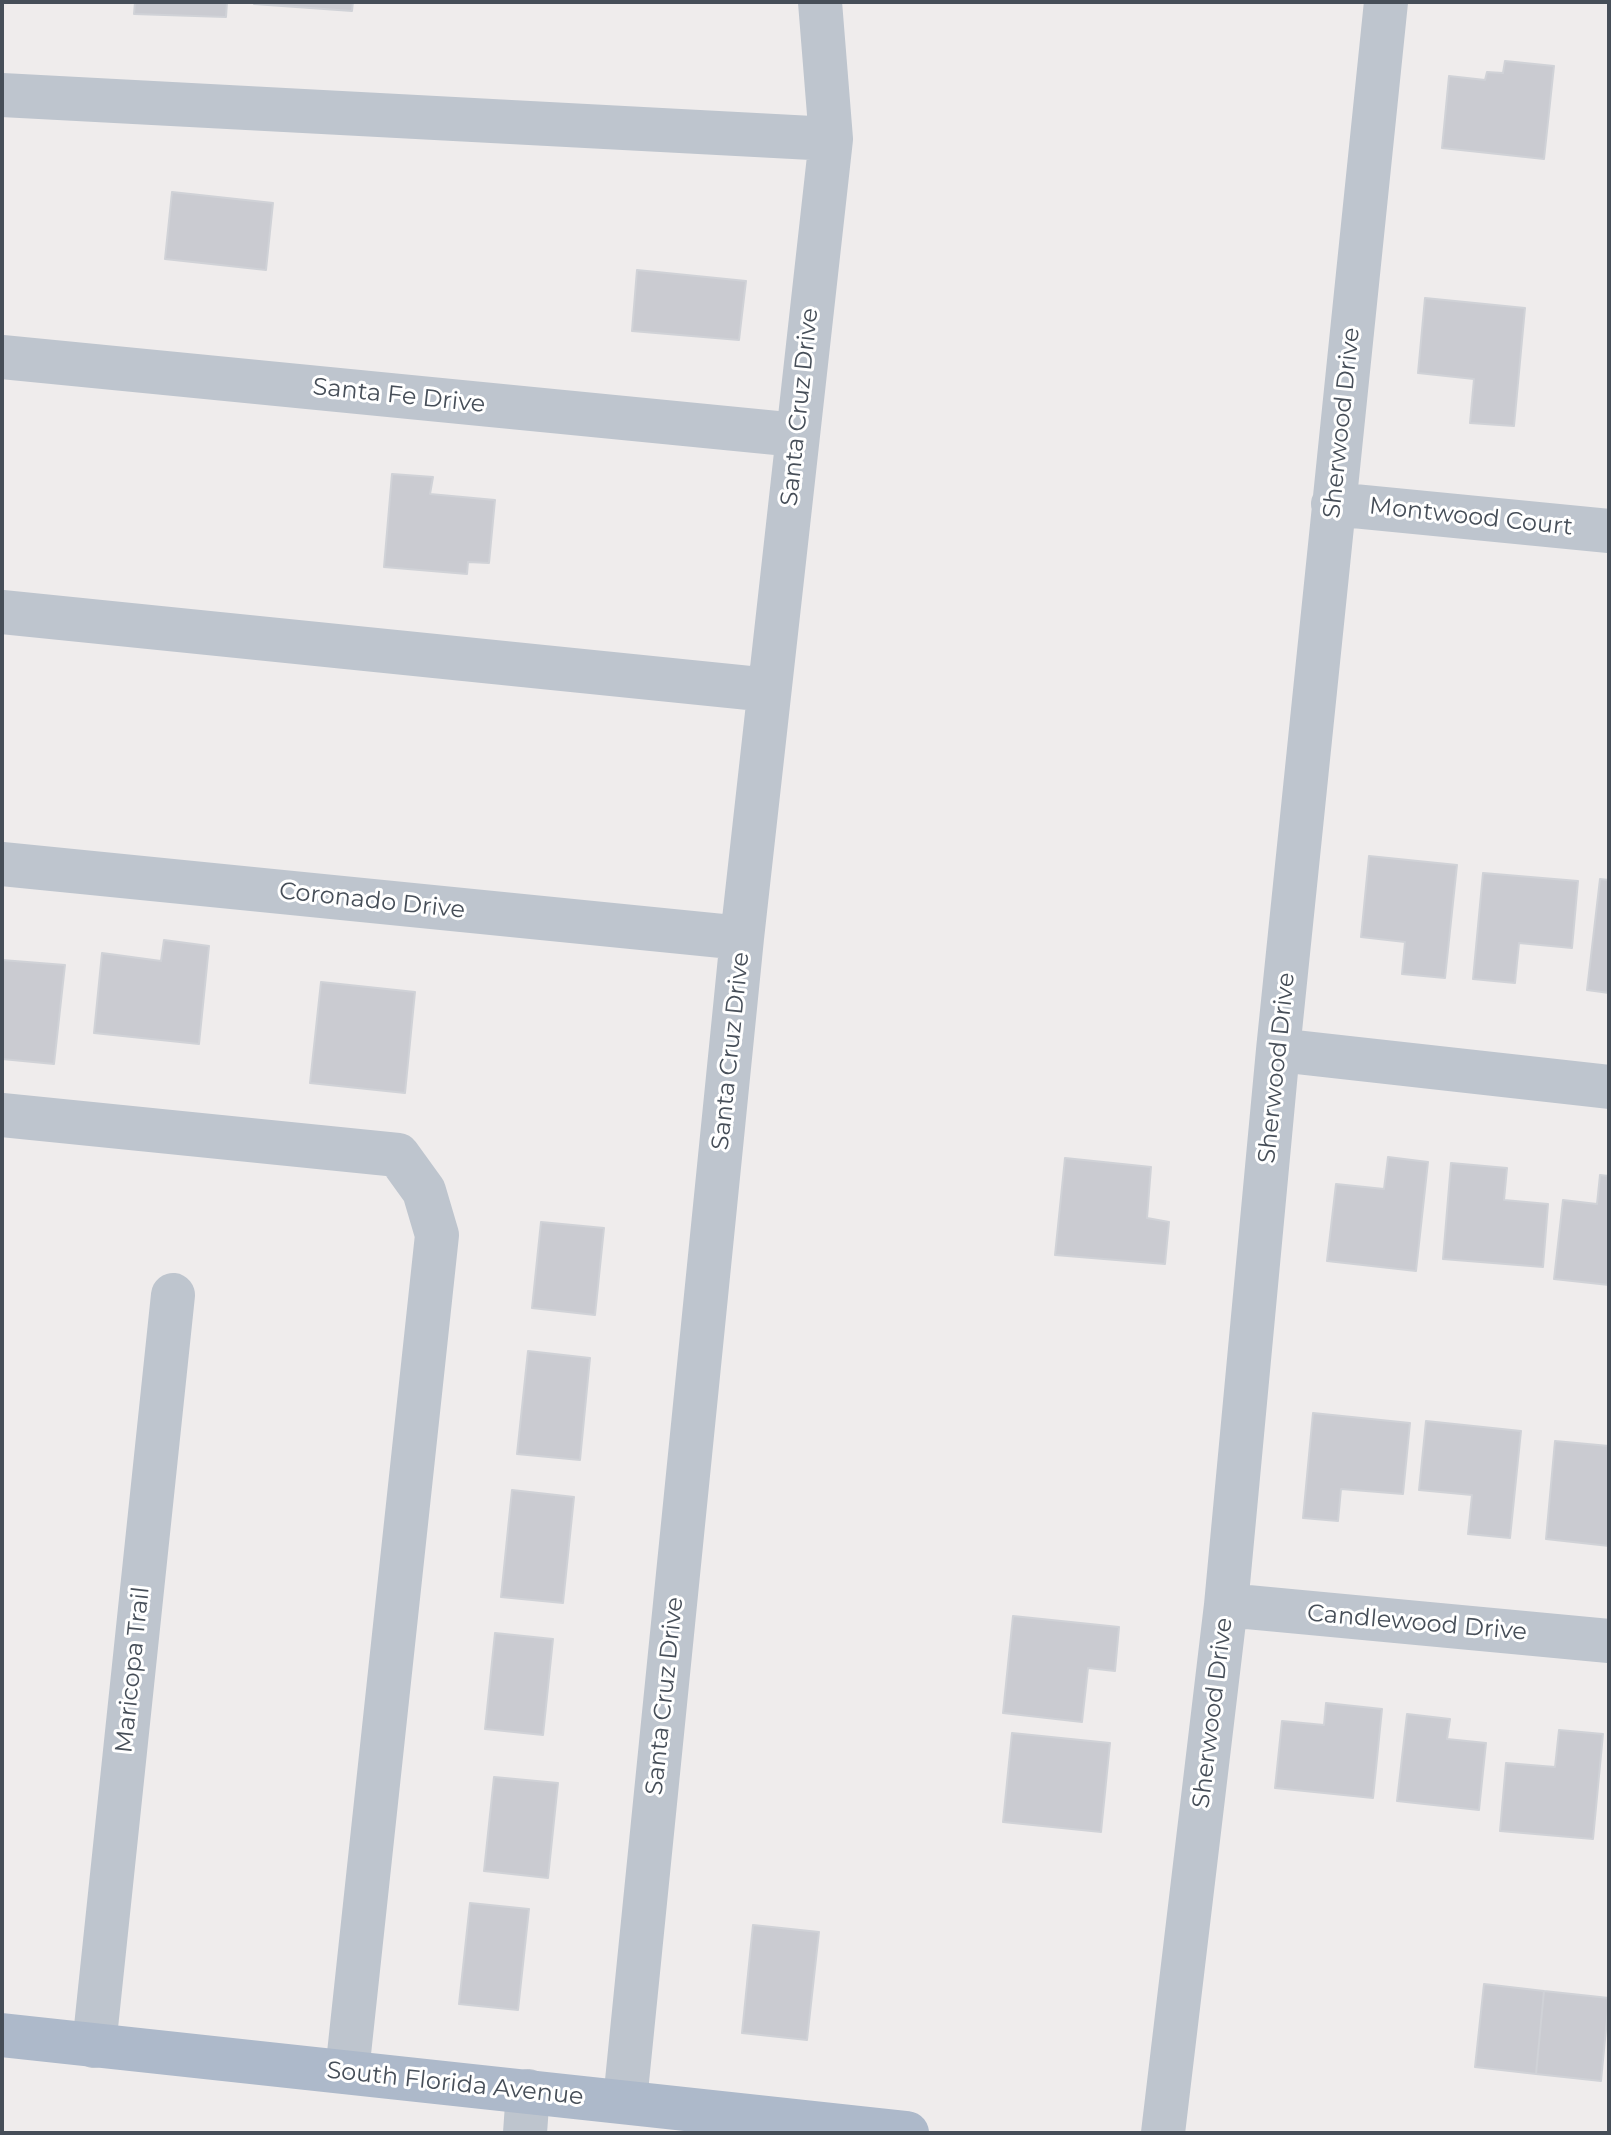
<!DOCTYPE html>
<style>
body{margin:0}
#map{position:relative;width:1611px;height:2135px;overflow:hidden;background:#efecec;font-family:Montserrat,sans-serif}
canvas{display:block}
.frame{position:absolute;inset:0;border:4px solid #464e58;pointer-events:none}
</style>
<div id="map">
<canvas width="1611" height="2135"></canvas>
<div class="frame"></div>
</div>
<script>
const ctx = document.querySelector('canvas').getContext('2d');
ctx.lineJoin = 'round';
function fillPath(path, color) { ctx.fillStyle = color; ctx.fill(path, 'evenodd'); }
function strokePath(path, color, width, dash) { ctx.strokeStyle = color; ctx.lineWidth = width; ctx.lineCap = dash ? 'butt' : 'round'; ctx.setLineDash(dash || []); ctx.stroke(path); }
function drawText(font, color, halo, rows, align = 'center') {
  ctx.font = font + ' Montserrat,sans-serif'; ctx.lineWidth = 6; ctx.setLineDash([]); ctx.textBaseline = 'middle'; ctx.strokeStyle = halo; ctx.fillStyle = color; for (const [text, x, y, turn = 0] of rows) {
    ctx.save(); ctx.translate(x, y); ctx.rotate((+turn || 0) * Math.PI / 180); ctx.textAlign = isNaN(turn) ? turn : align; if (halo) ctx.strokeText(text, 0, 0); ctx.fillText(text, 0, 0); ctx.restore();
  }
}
const building = new Path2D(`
 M135,2h92l-1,15 -92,-3z
 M255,2h98l-1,9 -98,-7z
 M1505,61l49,5 -10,93 -102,-11 7,-72 36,4 2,-8 16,1z
 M172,192l101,11 -7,67 -101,-11z
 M637,270l109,11 -7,59 -107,-9z
 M1425,298l100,10 -11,118 -44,-3 4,-44 -56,-6z
 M392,474l41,3 -3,17 65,6 -6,63 -21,-1 -1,12 -83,-7z
 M1369,856l88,9 -12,113 -43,-4 3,-32 -44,-5z
 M1483,873l95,8 -6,67 -53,-5 -4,40 -42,-4z
 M1600,879l9,1v113l-22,-3z
 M164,940l45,6 -10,98 -105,-11 8,-80 59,8z
 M2,960l63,5 -11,99 -52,-5z
 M321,982l94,10 -10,101 -95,-10z
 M1388,1157l40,5 -12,109 -89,-10 9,-77 48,5z
 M1065,1158l86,9 -4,51 22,4 -4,42 -110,-9z
 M1451,1163l56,5 -3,32 44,4 -5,63 -100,-8z
 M1600,1175l9,1v109l-55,-6 9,-79 34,4z
 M541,1222l63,6 -9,87 -63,-7z
 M528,1351l62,7 -10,102 -63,-6z
 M1313,1413l97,10 -7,71 -62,-5 -3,32 -35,-3z
 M1426,1421l95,10 -11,107 -42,-4 4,-39 -53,-5z
 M1555,1441l54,5v100l-63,-7z
 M512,1490l62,7 -11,106 -62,-6z
 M1013,1616l106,11 -4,44 -27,-3 -6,54 -79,-9z
 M495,1633l58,6 -10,96 -58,-6z
 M1326,1703l56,6 -9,89 -98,-10 7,-67 42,4z
 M1407,1714l43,5 -3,20 39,4 -7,67 -82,-9z
 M1559,1730l44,4 -10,105 -93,-8 6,-68 49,4z
 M1012,1733l98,10 -9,89 -98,-10z
 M494,1777l64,6 -10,95 -64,-7z
 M470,1903l59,6 -11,101 -59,-6z
 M753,1925l66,7 -12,108 -65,-7z
 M1484,1984l60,7 -8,83 -61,-7z
 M1544,1991l65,7 -8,83 -65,-7z`);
fillPath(building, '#cacbd1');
strokePath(building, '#d0d2d7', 2);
strokePath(new Path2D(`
 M2,95l829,44
 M2,357l795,78
 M1333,504l276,27
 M2,612l767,78
 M2,864l740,74
 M1278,1050l331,37
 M2,1115l396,40 26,36 13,44 -90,837
 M1226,1605l383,36
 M94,2046l79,-751
 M625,2101l117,-1163 89,-799 -11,-137
 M525,2133l3,-42
 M1163,2133l63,-528 52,-555 108,-1048`), '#bec5ce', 44);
strokePath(new Path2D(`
 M2,2035l905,98`), '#adb9ca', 44);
drawText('24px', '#464e58', '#fff', [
 ["Santa Fe Drive",399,396,6],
 ["Santa Cruz Drive",800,407,-84],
 ["Sherwood Drive",1342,423,-84],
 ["Montwood Court",1471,517,6],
 ["Coronado Drive",372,901,6],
 ["Santa Cruz Drive",731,1051,-84],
 ["Sherwood Drive",1277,1068,-84],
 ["Candlewood Drive",1417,1623,5],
 ["Maricopa Trail",133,1670,-84],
 ["Santa Cruz Drive",665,1696,-84],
 ["Sherwood Drive",1213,1713,-83],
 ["South Florida Avenue",455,2084,6]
]);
</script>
